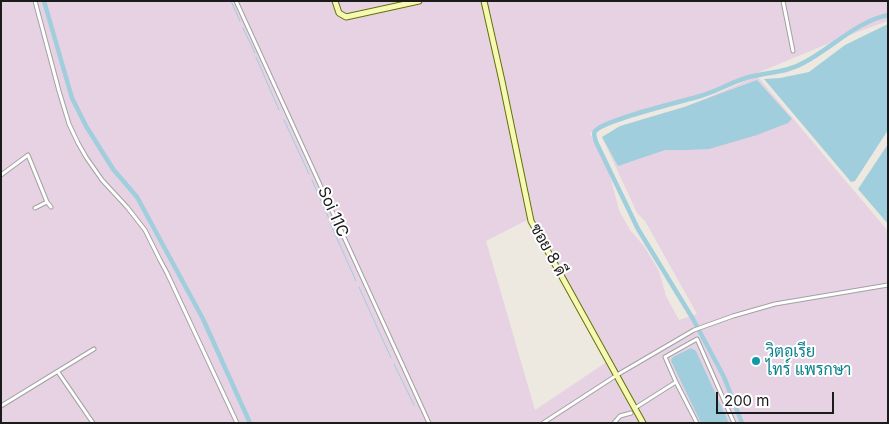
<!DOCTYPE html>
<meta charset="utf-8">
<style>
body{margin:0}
#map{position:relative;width:889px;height:424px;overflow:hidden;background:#ede9e1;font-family:Inter,sans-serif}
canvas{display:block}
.frame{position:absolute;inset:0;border:2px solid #1b1b1b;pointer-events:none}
.scale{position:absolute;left:716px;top:392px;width:118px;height:22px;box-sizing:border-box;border:2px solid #1b1b1b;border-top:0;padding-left:6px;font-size:15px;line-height:18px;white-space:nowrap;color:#1b1b1b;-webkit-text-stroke:4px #fff;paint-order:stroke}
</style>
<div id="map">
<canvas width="889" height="424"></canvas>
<div class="frame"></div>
<div class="scale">200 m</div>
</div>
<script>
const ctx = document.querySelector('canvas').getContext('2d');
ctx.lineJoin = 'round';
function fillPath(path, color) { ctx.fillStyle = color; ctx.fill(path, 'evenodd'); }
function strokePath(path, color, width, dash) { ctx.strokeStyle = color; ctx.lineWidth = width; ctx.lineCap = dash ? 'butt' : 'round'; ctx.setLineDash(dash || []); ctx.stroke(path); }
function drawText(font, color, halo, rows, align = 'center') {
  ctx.font = font + ' Inter,Sarabun,sans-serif'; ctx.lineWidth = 4; ctx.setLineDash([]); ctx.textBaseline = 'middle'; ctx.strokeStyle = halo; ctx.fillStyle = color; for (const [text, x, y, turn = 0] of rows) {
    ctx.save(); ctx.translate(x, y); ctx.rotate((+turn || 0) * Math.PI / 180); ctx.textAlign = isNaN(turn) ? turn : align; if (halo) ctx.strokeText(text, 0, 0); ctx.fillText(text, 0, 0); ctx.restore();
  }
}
fillPath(new Path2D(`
 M1,1h887v20l-39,14 -159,66 -70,20 -30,12 19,39 10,38 11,20 14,16 15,25 7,25 13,24 18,-6 -52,-93 -8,-8 -35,-76 89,-32 66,-29 131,155v192h-887zM531,218l80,141 -76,51 -49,-169z`), '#e6d2e3');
fillPath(new Path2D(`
 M888,24v106l-33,51 -4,1 -87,-103 16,-1 29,-6 36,-27z
 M757,80l35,39 -4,4 -31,12 -48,14 -23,1h-21l-47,16 -16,-29 18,-11 64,-19z
 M888,144v80l-30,-35z
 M691,348l5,3 33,72h-28l-29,-60 -1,-3 2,-3z`), '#a0cedc');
strokePath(new Path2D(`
 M231,1l9,20
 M243,28l12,25
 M256,57l23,53
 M284,120l25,54
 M312,180l17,39
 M331,225l25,56
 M359,287l32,71
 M394,364l20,41`), '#a0cedc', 1);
strokePath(new Path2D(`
 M44,1l28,97 14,28 27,43 24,28 66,122 47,104
 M742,423l-18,-46 -31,-58 -55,-90 -42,-87c-1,-4 -3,-8 -1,-11 9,-11 84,-29 102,-34 17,-4 32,-14 49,-19 20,-6 41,-5 59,-16 28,-15 51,-40 83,-47`), '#a0cedc', 4.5);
const street = new Path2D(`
 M35,1l24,90 10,33 9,19 8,14 16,23 25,27 18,23 15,30 7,13 70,150
 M236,1l193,422
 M783,1l10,50
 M1,175l27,-20 19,47 4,5
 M35,208l12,-6
 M58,372l35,51
 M1,406l93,-57
 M635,408l41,-26
 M543,423l74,-48 77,-45 39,-14 42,-12 113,-19
 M614,423l6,-7 11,-3
 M697,423l-21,-41 -11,-25 32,-18 37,84`);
const secondary = new Path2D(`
 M335,1l4,12 7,4 73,-16
 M484,1l18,80 29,140 112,202`);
strokePath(street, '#a2a2a2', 5);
strokePath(secondary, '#647104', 7);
strokePath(street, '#fff', 3);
strokePath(secondary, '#f5f9b3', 5);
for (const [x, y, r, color] of [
 [756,361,5,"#0f9aa8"]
]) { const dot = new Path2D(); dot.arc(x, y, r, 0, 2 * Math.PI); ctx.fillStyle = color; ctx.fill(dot); strokePath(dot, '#fff', 2); }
drawText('16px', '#1b1b1b', '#fff', [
 ["Soi 11C",333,212,66],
 ["ซอย 8 ดี",548,250,61]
]);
drawText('16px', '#0d838f', '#fff', [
 ["วิตอเรีย",766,352],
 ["ไทร์ แพรกษา",766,370]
], 'left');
</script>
